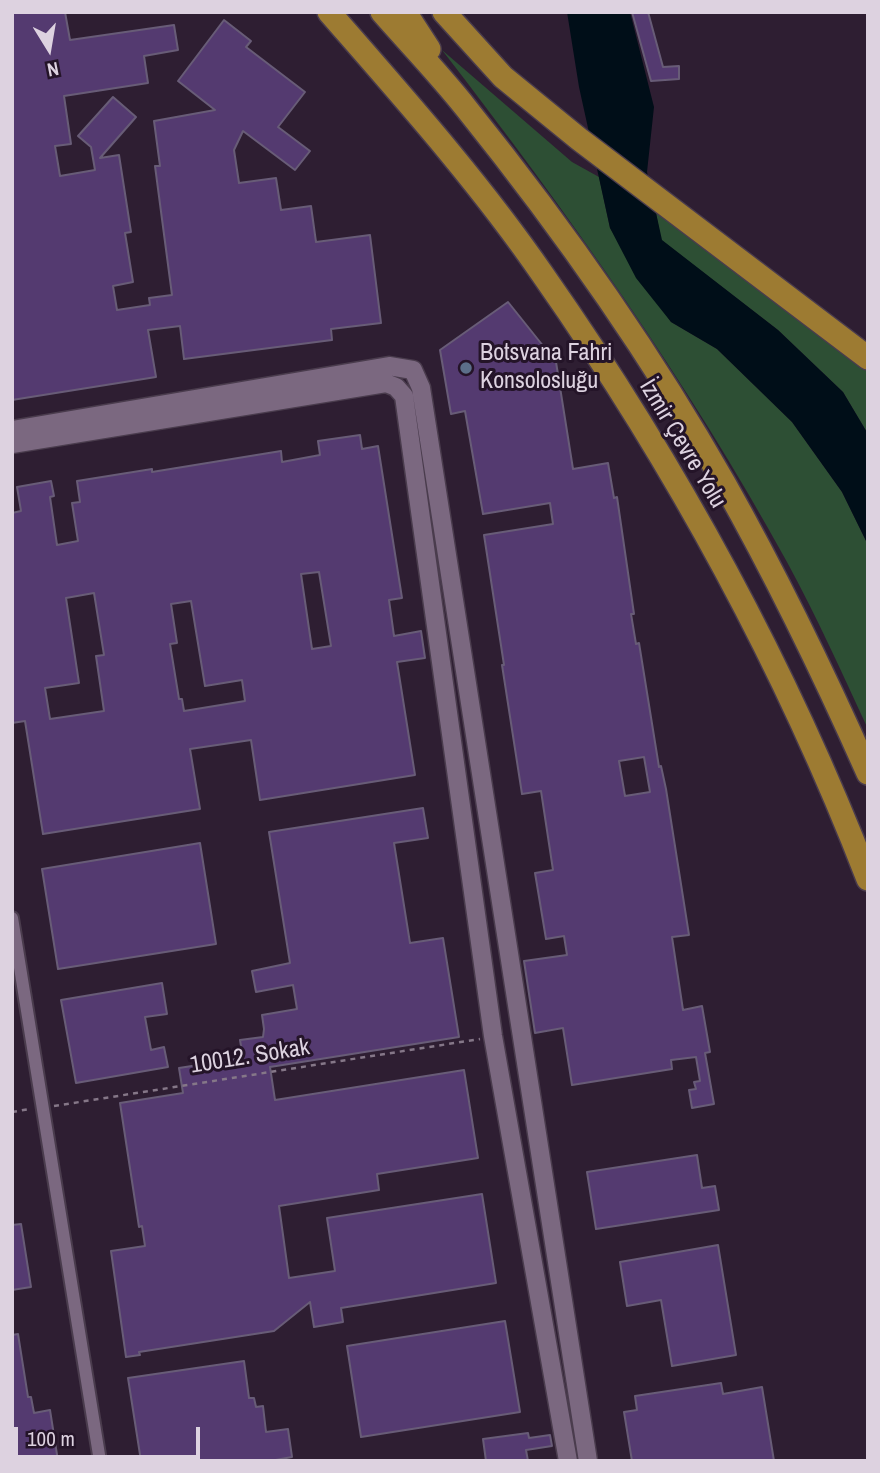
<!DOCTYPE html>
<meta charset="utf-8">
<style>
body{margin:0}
#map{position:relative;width:880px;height:1473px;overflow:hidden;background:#2e1e32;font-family:"Archivo Narrow",sans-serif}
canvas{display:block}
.frame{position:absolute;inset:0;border:14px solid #ddd2e0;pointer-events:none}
.north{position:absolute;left:14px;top:14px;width:70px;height:70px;-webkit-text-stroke:5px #241428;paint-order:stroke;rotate:169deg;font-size:19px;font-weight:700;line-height:28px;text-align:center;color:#ddd2e0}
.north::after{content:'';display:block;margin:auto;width:24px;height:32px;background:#ddd2e0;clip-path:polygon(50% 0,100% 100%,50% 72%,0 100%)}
.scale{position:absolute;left:14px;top:1427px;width:186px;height:32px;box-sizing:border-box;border:4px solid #ddd2e0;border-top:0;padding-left:9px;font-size:21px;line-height:24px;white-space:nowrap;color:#ddd2e0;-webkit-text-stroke:5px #241428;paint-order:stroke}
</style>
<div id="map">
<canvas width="880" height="1473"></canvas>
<div class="frame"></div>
<div class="north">N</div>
<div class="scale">100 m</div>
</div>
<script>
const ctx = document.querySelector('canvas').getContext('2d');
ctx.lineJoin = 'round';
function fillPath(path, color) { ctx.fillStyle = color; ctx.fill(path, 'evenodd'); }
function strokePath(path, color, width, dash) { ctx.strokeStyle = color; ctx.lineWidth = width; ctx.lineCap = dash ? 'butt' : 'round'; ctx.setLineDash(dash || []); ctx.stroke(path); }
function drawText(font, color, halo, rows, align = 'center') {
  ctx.font = font + ' "Archivo Narrow",sans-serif'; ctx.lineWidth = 6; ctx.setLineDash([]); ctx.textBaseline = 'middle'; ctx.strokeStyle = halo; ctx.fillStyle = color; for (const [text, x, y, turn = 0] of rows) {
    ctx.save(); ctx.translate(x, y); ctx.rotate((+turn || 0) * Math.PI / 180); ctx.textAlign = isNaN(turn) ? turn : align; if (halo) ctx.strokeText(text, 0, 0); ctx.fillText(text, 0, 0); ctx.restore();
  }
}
fillPath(new Path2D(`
 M442,50l130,112 27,15 11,51 61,94 46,27 75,73 50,70 26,53v184c-26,-56 -51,-112 -81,-167 -99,-181 -219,-349 -345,-512z
 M656,213l66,43 146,112v66l-25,-42 -65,-62 -117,-90z`), '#2d4f34');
fillPath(new Path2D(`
 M567,12h63l24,95 -7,65 15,68 116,90 65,62 25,42v111l-26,-53 -50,-70 -75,-73 -46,-27 -35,-44 -26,-50 -31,-141z`), '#000e18');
const building = new Path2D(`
 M12,12h53l5,28 104,-15 4,25 -34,6 4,27 -84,13 7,48 -16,2 5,30 35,-6 -4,-23 -13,-11 35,-39 23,20 -36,41 19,-3 12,77 -6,1 8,49 -20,4 4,24 33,-5 -1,-7 23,-3 -17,-129h5l-6,-45 61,-11 -37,-29 46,-61 27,21 -5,6 59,45 -27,35 32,24 -15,19 -52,-39 -9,19 5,33 37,-5 5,32 30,-4 5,36 54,-7 11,88 -50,6 1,11 -148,19 -4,-33 -32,4 8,47 -144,23z
 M632,12h16l15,55 16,-1v13l-28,2z
 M508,302l48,60 17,107 35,-6 6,35 3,-1 17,117h-3l5,30 3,-1 20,124 2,-1 5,23 23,146 -17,2 11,73 19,-4 8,46 -5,1 9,51 -22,4 -3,-18 7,-1 -2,-7 6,-1 -4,-24 -25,3 1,9 -100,16 -9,-57 -28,5 -11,-72 43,-6 -3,-19 -18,3 -11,-66 18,-3 -12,-79 -19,3 -20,-129h2l-20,-130 69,-11 -3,-21 -67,11 -18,-103 -14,3 -11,-64zM644,757l6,35 -25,4 -6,-35z
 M360,435l2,14 16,-3 24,152 -13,2 5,36 27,-5 4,27 -28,4 18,113 -155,25 -9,-60 -61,9 10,60 -157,25 -18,-113 -13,2v-210l9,-2 -4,-24 34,-6 3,15 -4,1 7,48 21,-4 -6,-38 8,-1 -3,-21 75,-12v3l129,-21 1,11 38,-7 -2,-14zM319,572l12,74 -19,3 -11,-75zM94,593l10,62 -8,1 8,55 -54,8 -5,-31 34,-5 -13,-85zM191,601l14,85 37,-6 3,21 -61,10 -2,-12h-3l-9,-55 7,-1 -6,-39z
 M423,808l5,30 -34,5 16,100 33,-5 16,99 -189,30 5,33 189,-30 14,88 -101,16 2,16 -100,16 10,72 46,-7 -8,-53 155,-24 14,89 -155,25 2,14 -29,5 -4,-25 -36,29 -135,21 1,3 -14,2 -15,-106 34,-5 -3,-20 -3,1 -19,-124 63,-10 -4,-25 64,-10 -3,-18 23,-3 1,-8 -2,-14 35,-6 -4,-24 -37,7 -4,-21 38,-8 -21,-131z
 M200,843l16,101 -158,25 -16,-100z
 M162,983l5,31 -22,3 6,33 13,-3 4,20 -92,16 -15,-83z
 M697,1155l5,33 13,-2 4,24 -123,19 -9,-57z
 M21,1224l10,63 -19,3v-65z
 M718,1245l18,110 -64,11 -11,-66 -34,6 -7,-44z
 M505,1321l15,91 -159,25 -14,-91z
 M18,1334l10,63h3l3,16 16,-3 8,51h-46v-126z
 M244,1361l5,37h5l2,9 7,-1 3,26 22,-3 4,28 -22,4h-129l-13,-83z
 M721,1383l2,11 39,-7 12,74h-142l-8,-49 13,-2 -2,-14z
 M528,1433l1,5 21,-3 2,11 -26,4 2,11h-42l-3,-22z`);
fillPath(building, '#543a70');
strokePath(building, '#685c77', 2);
const street = new Path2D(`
 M12,918l88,543`);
const secondary = new Path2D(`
 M12,430l377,-64 24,4 8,18 167,1073
 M12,444l374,-61 10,4 8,9 89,640 75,425`);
const highway = new Path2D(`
 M329,12c74,85 150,170 214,263 131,187 242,390 325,604
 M382,12c28,32 58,63 84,96 94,117 184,244 258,375 53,94 100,191 144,290
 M405,12l24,37
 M444,12l59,65 76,62 289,219`);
strokePath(street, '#4a3c4d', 16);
strokePath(secondary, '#4a3c4d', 21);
strokePath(highway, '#4a3c4d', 26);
strokePath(new Path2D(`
 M54,1106l426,-67
 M12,1112l18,-3`), '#857788', 2.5, [5, 5]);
strokePath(street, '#7b6880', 12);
strokePath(secondary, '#7b6880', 18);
strokePath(highway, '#9d7b32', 23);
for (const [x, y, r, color] of [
 [466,368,7,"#5c6f8a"]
]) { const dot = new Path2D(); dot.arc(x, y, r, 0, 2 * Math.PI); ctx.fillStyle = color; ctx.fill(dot); strokePath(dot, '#241428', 2.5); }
drawText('24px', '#ddd2e0', '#241428', [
 ["Botsvana Fahri",480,354],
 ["Konsolosluğu",480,382]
], 'left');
drawText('24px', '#ddd2e0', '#241428', [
 ["İzmir Çevre Yolu",682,444,59],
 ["10012. Sokak",250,1057,-9]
]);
</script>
